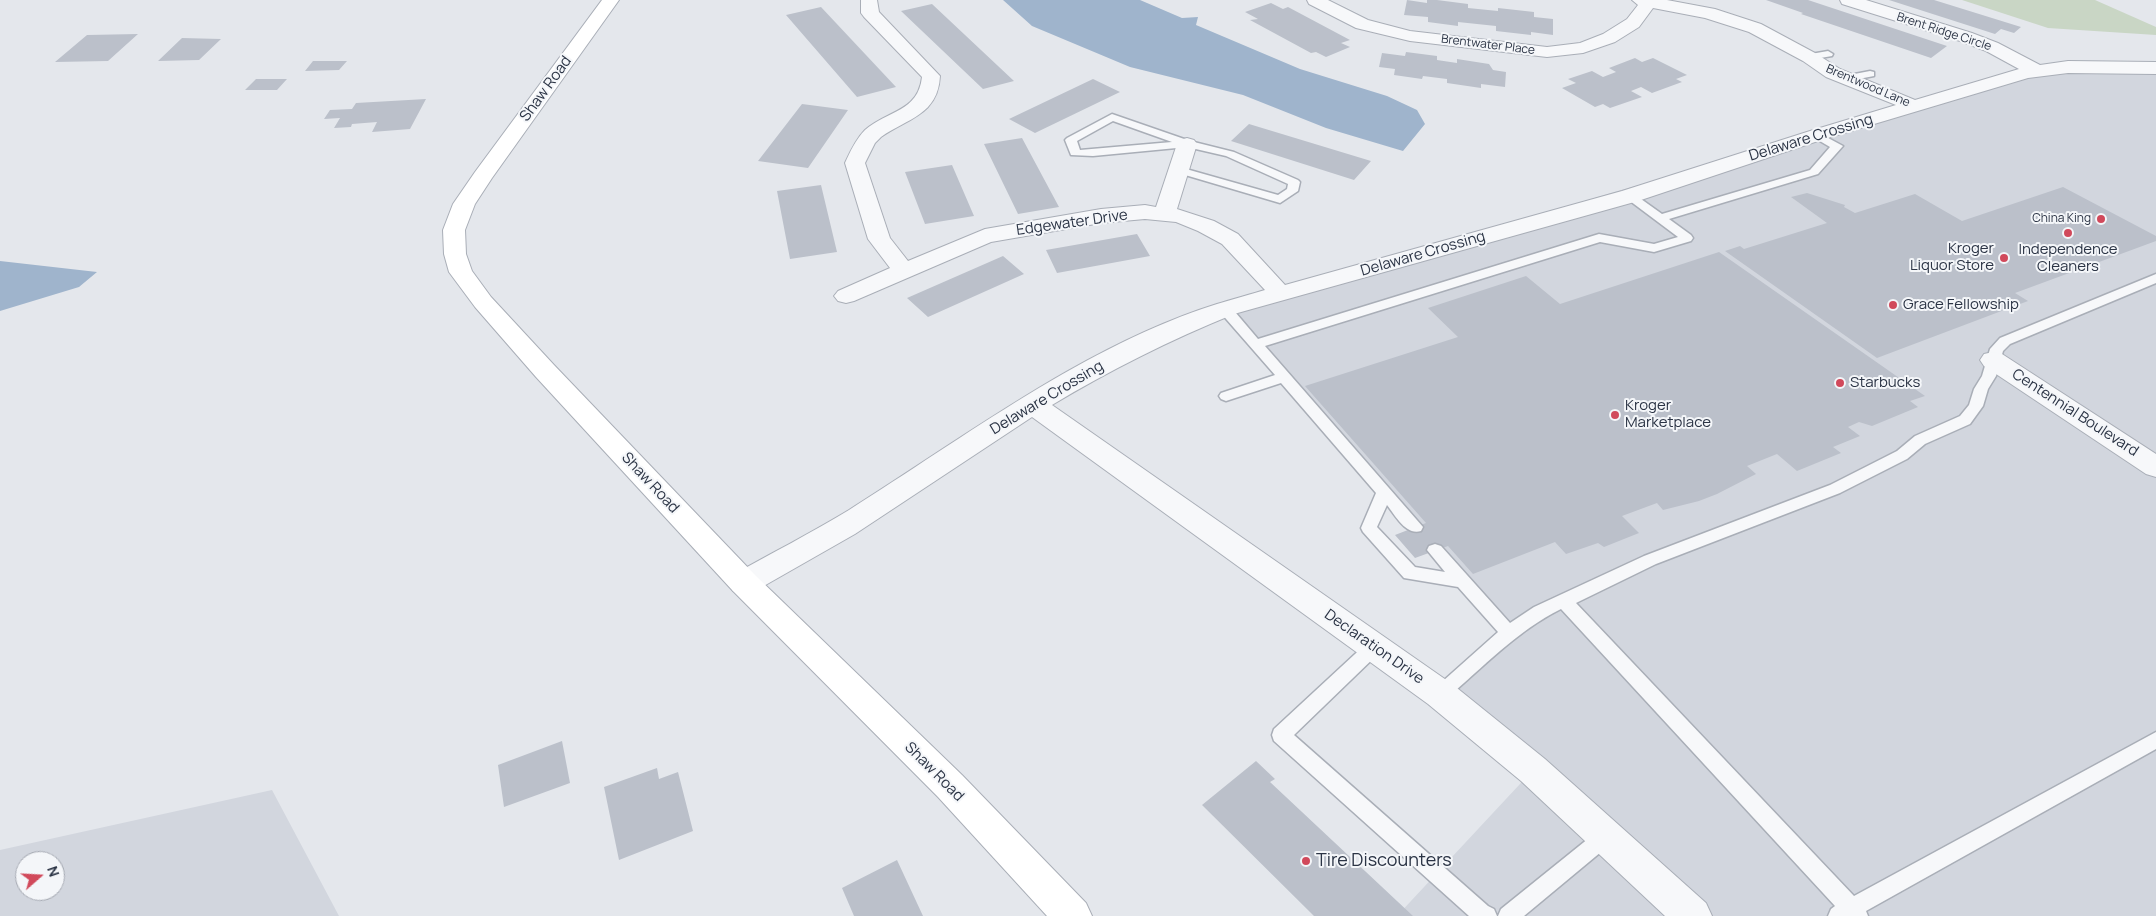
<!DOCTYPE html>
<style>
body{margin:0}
#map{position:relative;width:2156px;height:916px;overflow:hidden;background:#e4e7ec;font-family:Manrope,sans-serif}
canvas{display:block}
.north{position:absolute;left:15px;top:851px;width:50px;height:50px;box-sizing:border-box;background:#f4f6f9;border:1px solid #a4a8b1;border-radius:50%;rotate:71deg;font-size:14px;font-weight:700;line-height:20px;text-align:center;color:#2b3445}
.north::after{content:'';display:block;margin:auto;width:18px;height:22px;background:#d1495b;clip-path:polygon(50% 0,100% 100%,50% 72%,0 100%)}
</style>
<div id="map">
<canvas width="2156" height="916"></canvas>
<div class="north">N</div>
</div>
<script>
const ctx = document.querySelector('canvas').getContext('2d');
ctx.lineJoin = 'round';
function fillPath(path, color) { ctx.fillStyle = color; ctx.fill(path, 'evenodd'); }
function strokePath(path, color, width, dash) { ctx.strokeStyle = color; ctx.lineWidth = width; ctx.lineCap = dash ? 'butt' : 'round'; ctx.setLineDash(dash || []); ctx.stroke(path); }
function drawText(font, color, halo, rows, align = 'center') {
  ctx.font = font + ' Manrope,sans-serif'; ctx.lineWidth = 4; ctx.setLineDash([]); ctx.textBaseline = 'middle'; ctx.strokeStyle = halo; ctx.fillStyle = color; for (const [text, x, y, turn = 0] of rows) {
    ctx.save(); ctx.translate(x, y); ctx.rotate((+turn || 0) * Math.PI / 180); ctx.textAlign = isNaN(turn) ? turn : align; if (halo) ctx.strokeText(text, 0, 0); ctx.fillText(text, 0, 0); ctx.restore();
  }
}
fillPath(new Path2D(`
 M2156,68v848h-759l136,-146 -93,-76 69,-61 -284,-324 86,-24 303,-93 203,-57 209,-62z
 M272,790l67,126h-339v-66zM25,861h30v30h-30z`), '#d2d6de');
fillPath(new Path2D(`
 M1962,0h133l61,27v8l-108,-7z`), '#c9d6c5');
fillPath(new Path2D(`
 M1003,0h137l42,18 16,-1 -2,8 104,44 87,27 30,14 8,14 -22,27 -77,-23 -83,-33 -113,-28 -98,-41z
 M0,261l97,11 -18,15 -79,24z`), '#9fb4cc');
fillPath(new Path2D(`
 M1407,0l20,3v-3h10l31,4v4l30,3v-3l36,4v5l19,2v16l-22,-3v3l-35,-4v-5l-38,-4v4l-30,-4v-5l-24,-2z
 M1766,0h42l139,46 -16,12 -130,-44 2,-1z
 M1889,0h45l87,27 -7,6 -13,-4 -6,5z
 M1271,3l12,6 5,-2 62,33 -9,3 9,4 -24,10 -10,-5 -5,1 -61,-33 8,-1 -13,-7z
 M932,4l82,77 -31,8 -82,-78z
 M821,7l75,80 -39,10 -71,-82z
 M138,34l-30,27 -53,1 32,-27z
 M182,38l39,1 -22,21 -41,1z
 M1406,52l31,4v4l20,3v-4l32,5 4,6 13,2 -1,15 -24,-3v4l-34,-5v-4l-24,-3 -1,3 -28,-4 1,-6 -16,-2 3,-14 23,3z
 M1635,58l7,4 11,-4 34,17 -11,4 6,3 -30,11 -11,-6 -10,4 11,6 -32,11 -7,-4 -8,3 -33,-19 14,-5 -8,-4 24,-8 11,6 13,-5 -7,-4z
 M313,61h34l-8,9 -34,1z
 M256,79h31l-10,11h-32z
 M1093,79l27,13 -85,41 -26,-14z
 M426,99l-16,30 -38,3 5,-10 -25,2 -1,3 -17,1 6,-10 -16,1 6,-9 22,-1 4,-6z
 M802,104l46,6 -40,58 -50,-7z
 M1249,124l122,37 -17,19 -123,-39z
 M1022,138l37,69 -41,7 -34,-70z
 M952,165l22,51 -49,8 -20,-52z
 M821,185l16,67 -47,7 -13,-68z
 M2063,187l93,49v5l-141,52 13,8 -151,57 -152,-107 15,-5 4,3 83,-26 -36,-26 16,-4 38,12 -1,2 11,6 60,-19 47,27z
 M1137,234l13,22 -93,17 -11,-23z
 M1719,252l206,144 -15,5 8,6 -46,19 -13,-4 -11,5 12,9 -27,11 8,6 -44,18 -20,-17 -30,12 9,8 -39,20 -18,7 -36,9 -6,-7 -35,13 17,17 -35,14 -6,-4 -32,11 -11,-12 -82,32 -25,-28 -33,12 -20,-23 31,-12 -121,-137 153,-49 -30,-29 98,-32 34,28z
 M1003,256l21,18 -96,43 -21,-19z
 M562,741l8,42 -66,24 -6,-42z
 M1256,761l19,18 -5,3 143,134h-99l-112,-111z
 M657,768l2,11 19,-7 15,59 -74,29 -15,-73z
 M897,860l26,56h-69l-12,-28z`), '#bbc0ca');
const service = new Path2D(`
 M1828,51l5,3 -1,2 -23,4 -5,-3 1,-2z
 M1870,71l4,1v4l-26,5 -5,-3 1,-2z
 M1112,114l78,27 44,11 64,28 2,2 -2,9 -18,12 -105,-31 -2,-2 6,-3 99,28 9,-6 1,-5 -62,-28 -39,-9 -94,9 -22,-1 -6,-15 2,-2zM1113,121l59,21 -92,8 -3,-9z
 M1817,132l26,14 -25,28 -149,45 22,16 2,3 -2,3 -37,11 -54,-10 -335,104 158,181 -2,4c-15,5 -26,-16 -34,-26l-10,22 38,40 30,5 -18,-22 2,-4 6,-2 6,2 69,77 24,-16 110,-51 186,-71 67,-34 18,-15 45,-20 9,-11 5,-16 8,-13 8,-27 10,-11 156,-64v9l-146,61 -7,7 -7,25 -8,13 -5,17 -13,18 -45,20 -18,15 -67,34 -184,71 -80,39 278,293 302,-164v17l-290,162 2,5h-40l3,-7 4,-3 -274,-297c-44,22 -78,58 -115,90l-6,3 -6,-3 -3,-5 3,-5 64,-57 -40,-45 -54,-9 -41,-46 -2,-4 15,-35 -95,-110 -55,18 -5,-2 -2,-3 2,-3 54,-18 -55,-63 -2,-3 2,-3h10l28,33 341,-105 55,10 24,-7 -52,-39 -2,-2 2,-2h8l28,20 148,-44 20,-23 -17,-10 -1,-2z
 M1374,640l6,2 3,5 -3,5 -86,83 194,171 6,3 3,7h-28l-195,-175 -2,-6 2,-6 94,-87z
 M1606,827l7,3 3,6 -3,6 -89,74h-26l3,-7 98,-79z`);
const minor = new Path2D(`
 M861,0h16l2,12 61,64c-2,39 -32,42 -59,61l-6,6 -10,20 25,75 18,23 77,-32 116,-20 44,-4 11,2 21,-63 3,-4 7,-2 7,2 3,4 -20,65 37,12 24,13 47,51 337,-94 188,-60 86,-26 -70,-28 -23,-16 -54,-29 -44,-14 -52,-10 -14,19 -24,15 -32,11 -36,4 -137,-16 -54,-13 -47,-24 -2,-4h21l40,20 42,11 137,16 33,-4 23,-9 24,-15 11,-14 -6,-5h35l48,9 46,15 54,29 25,16 75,31 104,-31 -33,-18 -26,-10 -118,-37 -2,-4h26l106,33 26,10 42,22 28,-4 88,1v12l-88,-1 -40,5 -204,61 -186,62 -404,113c-64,26 -124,56 -182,91l400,279 93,75 161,144 6,13h-47l-144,-135 -93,-77 -396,-287 -177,117 -100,57 -11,4 -11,-4 -4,-8 4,-8c39,-22 78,-42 116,-65 116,-73 237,-165 368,-206 16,-5 32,-9 48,-14l-43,-46 -24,-13 -22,-9 -31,-3 -44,4 -110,19 -137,59 -8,2 -8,-2 -4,-5 4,-5 52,-23 -22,-29 -23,-76c5,-11 11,-24 20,-33 23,-20 53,-18 57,-53l-58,-60 -3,-4z
 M1993,352l9,2 154,100v23l-10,-3 -162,-108 -4,-6 4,-6z`);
const secondary = new Path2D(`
 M602,0h17l-127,178 -17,26 -10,26 1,24 6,17 19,26 63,68 201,210 207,200 124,128 6,13h-45l-109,-119 -205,-206 -197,-214 -61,-70 -26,-35 -5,-18 -1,-24 10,-26 22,-32z`);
strokePath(service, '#a9aeb7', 3);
strokePath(minor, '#a9aeb7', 2);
strokePath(secondary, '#a9aeb7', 2);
fillPath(service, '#f7f8fa');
fillPath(minor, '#f7f8fa');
fillPath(secondary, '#fff');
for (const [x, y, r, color] of [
 [2101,219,5,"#d1495b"],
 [2068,233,5,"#d1495b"],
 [2004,258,5,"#d1495b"],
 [1893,305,5,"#d1495b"],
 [1840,383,5,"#d1495b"],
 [1615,415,5,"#d1495b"],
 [1306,861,5,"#d1495b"]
]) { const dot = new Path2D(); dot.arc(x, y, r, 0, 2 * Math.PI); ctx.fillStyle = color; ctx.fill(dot); strokePath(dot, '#f4f6f9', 2); }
drawText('12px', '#2b3445', '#f4f6f9', [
 ["Brent Ridge Circle",1944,32,18],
 ["Brentwater Place",1488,45,7],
 ["Brentwood Lane",1868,86,23]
]);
drawText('12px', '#2b3445', '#f4f6f9', [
 ["China King",2091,219]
], 'right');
drawText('15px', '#2b3445', '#f4f6f9', [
 ["Shaw Road",546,89,-54],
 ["Delaware Crossing",1811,138,-17],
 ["Edgewater Drive",1072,223,-8],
 ["Delaware Crossing",1423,254,-16],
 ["Delaware Crossing",1047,398,-31],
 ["Centennial Boulevard",2075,413,33],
 ["Shaw Road",650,483,47],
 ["Declaration Drive",1374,647,35],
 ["Shaw Road",934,772,45]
]);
drawText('15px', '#2b3445', '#f4f6f9', [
 ["Kroger",1994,249,"right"],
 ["Liquor Store",1994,266,"right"],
 ["Independence",2068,250,"center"],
 ["Cleaners",2068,267,"center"],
 ["Grace Fellowship",1903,305],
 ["Starbucks",1850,383],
 ["Kroger",1625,406],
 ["Marketplace",1625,423]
], 'left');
drawText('18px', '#2b3445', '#f4f6f9', [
 ["Tire Discounters",1316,861]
], 'left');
</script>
